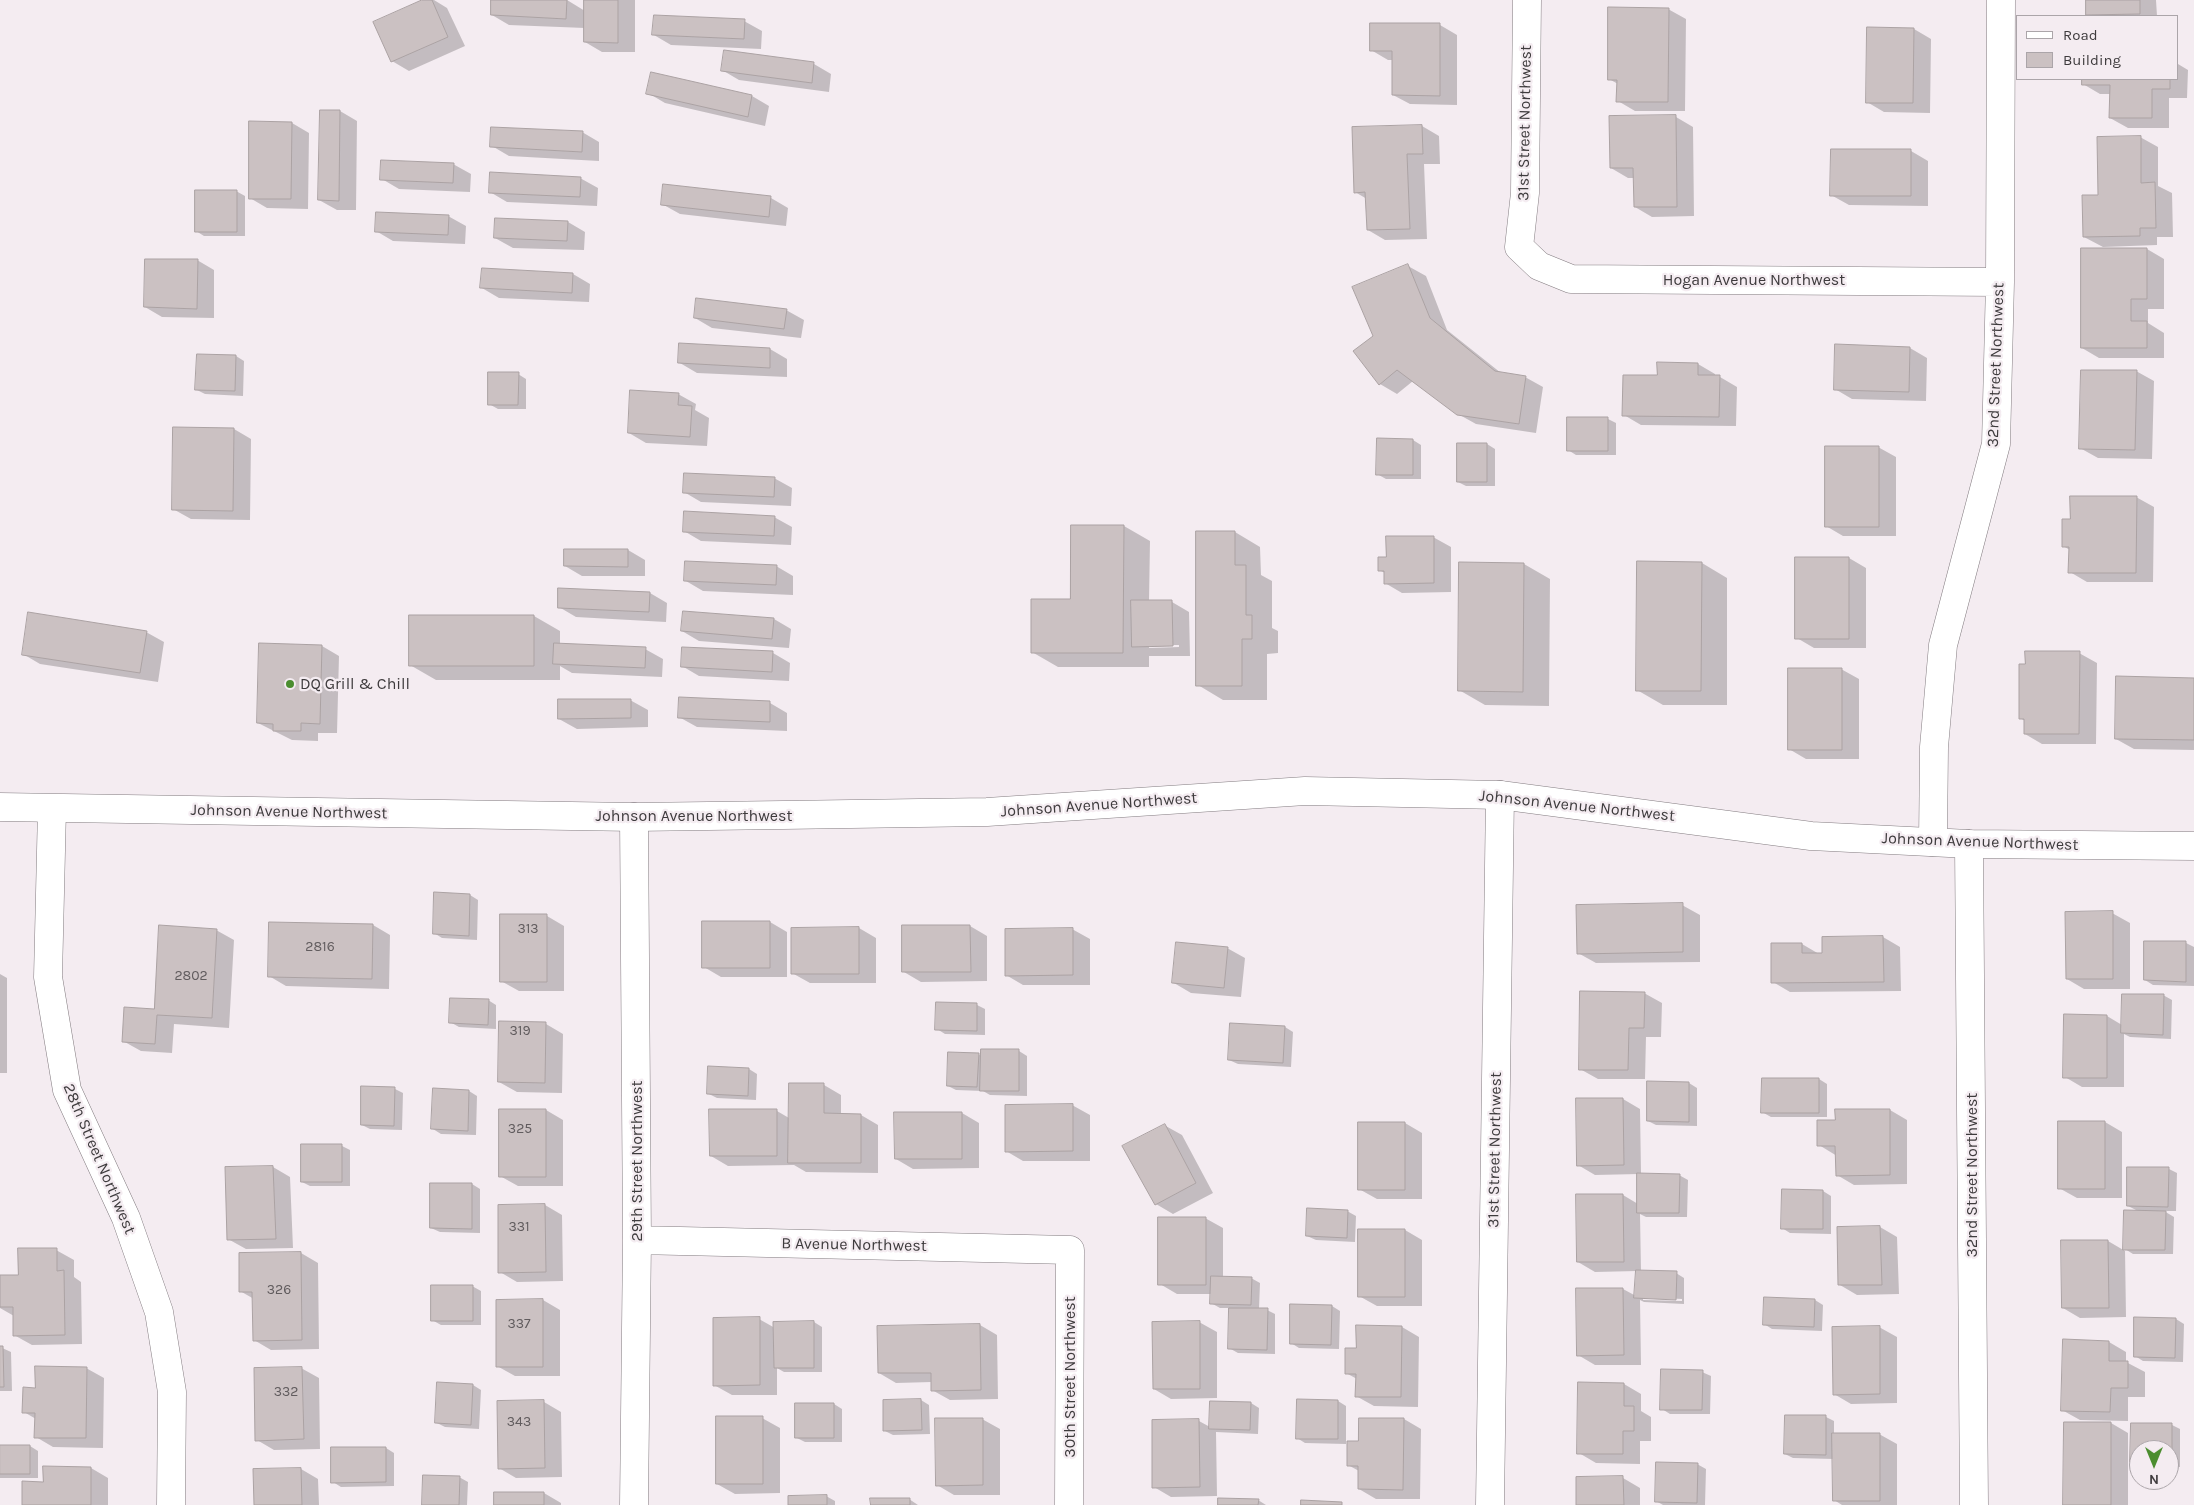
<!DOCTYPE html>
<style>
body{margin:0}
#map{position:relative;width:2194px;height:1505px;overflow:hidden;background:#f4ecf1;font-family:Karla,sans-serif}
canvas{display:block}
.legend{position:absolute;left:2016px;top:15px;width:162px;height:65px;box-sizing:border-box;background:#f4ecf1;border:1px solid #aba5a9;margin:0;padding:6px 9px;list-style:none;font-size:15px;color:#3e3b3d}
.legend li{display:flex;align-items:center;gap:10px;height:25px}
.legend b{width:25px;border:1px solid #aba5a9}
.north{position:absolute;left:2129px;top:1440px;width:50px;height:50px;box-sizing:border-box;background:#f4ecf1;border:1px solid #aba5a9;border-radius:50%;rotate:180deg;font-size:14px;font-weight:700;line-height:20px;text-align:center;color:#3e3b3d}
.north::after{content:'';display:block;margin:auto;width:18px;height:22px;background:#4b8d2f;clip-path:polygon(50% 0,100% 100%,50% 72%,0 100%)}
</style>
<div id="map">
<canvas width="2194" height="1505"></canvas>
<ul class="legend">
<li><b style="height:6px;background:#fff"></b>Road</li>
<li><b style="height:14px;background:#cbc1c2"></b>Building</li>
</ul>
<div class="north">N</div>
</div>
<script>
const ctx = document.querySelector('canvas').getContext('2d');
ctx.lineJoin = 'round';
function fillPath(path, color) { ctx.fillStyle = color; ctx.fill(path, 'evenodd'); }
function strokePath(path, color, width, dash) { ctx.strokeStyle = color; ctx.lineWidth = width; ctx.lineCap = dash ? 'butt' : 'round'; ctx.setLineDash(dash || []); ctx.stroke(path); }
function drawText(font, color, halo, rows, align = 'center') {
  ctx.font = font + ' Karla,sans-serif'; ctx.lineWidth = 4.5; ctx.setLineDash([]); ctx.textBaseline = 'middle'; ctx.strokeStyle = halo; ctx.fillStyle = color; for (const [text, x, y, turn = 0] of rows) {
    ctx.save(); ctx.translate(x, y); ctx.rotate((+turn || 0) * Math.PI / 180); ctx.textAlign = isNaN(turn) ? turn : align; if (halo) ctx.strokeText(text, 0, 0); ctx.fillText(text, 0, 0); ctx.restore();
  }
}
fillPath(new Path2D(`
 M425,0h9l13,8 18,38 -56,25 -17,-10z
 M493,0h74l18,11v-11h50v52h-33l-17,-10v-14l-76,-3 -17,-10z
 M2088,0h68l1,16h-65l-4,-2z
 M1668,9l18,10 -1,92h-50l-17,-10v-17l-9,-5z
 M744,21l18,10 -1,18 -90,-4 -17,-10z
 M1440,25l17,10v70l-47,-1 -17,-9v-35h-5l-17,-10z
 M1868,29h46l17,10 -1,74 -46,-1 -17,-10z
 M725,51l89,13 17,10 -2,18 -90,-12 -17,-10z
 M2178,64l10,6 -1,28h-18v30h-41l-18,-10 1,-24h-11l-17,-10v-5h95z
 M652,74l100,22 17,10 -4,20 -100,-23 -17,-10z
 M321,111h19l17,10 -1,89h-19l-18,-10z
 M1676,117l17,10 1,89 -42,1 -17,-10v-29h-7l-17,-10z
 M251,122l41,1 17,10 -1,76 -41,-1 -17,-10z
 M1422,126l17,10 1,28h-16l3,75 -42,1 -17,-10 -1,-31 -12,-7z
 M582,132l17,10v19l-90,-5 -17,-10z
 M2140,137l18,10v39l14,7 1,44h-16v8l-54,2 -19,-10 16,-41z
 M1911,151l17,10v45l-79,-1 -18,-10z
 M453,164l18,10 -1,18 -71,-3 -17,-10z
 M580,178l18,10 -1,18 -90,-4 -17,-10z
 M236,191l9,5v40h-41l-8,-5z
 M771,198l17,10 -2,18 -106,-12 -18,-10z
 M448,216l18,10 -1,18 -72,-3 -17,-10z
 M568,222l17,10 -1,18 -71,-2 -18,-10z
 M2147,249l17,10v50h-16v14l16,10v25h-65l-17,-10z
 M197,260l17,10v48l-52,-1 -17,-10z
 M1408,266l18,10 21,54 54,43 24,4 18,10 -7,46 -60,-9 -18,-10 -45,-33 -16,13 -17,-10 -6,-47z
 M573,274l17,10 -1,18 -90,-4 -17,-10z
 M786,310l18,10 -3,18 -89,-10 -17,-10z
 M680,344l90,5 17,10v18l-90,-4 -17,-10z
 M1836,346l74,2 17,10 -1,43 -74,-2 -17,-10z
 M236,356l8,5 -1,35 -38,-2 -8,-4z
 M1658,363l40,1 17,10v3h5l17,10 -1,39 -95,-1 -17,-10 34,-38z
 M2136,371l18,10 -2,78 -54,-1 -18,-10z
 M518,374l8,5v30h-28l-9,-5z
 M678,394l18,10 -1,6 14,8 -2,28 -61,-3 -17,-10z
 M1608,419l8,4v32h-40l-8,-5z
 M234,429l17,10 -1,81 -59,-1 -18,-10z
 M1413,440l8,5v34h-35l-9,-5z
 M1487,444l8,5v37h-29l-8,-4z
 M1878,447l18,10v79h-53l-17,-10z
 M774,478l18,10 -1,18 -90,-4 -17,-10z
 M2136,497l18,10 -1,75h-66l-17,-10v-22l-7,-4 8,-26z
 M774,517l18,10 -1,18 -90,-4 -17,-10z
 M1124,526l26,15 -1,61h23l17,10 1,44h-41v11h-91l-26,-15zM1149,645h30v2l-30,1z
 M1235,532l25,15 1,28 11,6v47l6,3v22l-11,1v46h-44l-25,-15z
 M1433,537l18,10v45l-49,1 -17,-10v-10l-6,-3 9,-12z
 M628,550l17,10v16h-63l-17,-10z
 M1849,558l17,10v80h-52l-17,-10z
 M1702,563l25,15v127h-64l-26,-15z
 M1524,564l26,15 -1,127 -64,-1 -26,-15z
 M776,566l17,10v19l-90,-4 -17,-10z
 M650,593l17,10 -1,19 -90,-5 -17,-10z
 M534,616l26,15v13l85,5 18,10 -1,18 -90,-4 -12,-7v14h-124l-26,-15z
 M774,619l17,10 -2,19 -90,-7 -17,-10z
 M146,632l18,10 -6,40 -118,-18 -17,-10z
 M260,644l62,2 17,10 -2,77h-19v8l-26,-1 -34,-17z
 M773,653l17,10 -1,18 -90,-5 -17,-10z
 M2079,653l18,10 -1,81h-54l-17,-10v-13l-5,-3 7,-53z
 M1841,669l18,10v80h-53l-17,-10z
 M2194,679v71l-60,-1 -18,-10z
 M680,698l90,5 17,10v18l-90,-4 -18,-10z
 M630,700l18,10v17l-71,2 -18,-10z
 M435,894l35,1 8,5 -1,40 -35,-2 -8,-5z
 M1682,905l18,10v47l-104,1 -18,-10z
 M2112,913l18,10v66h-46l-17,-10z
 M547,916l17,10v65h-45l-18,-10z
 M770,922l17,10v45h-66l-17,-10z
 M373,925l17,10 -1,54 -103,-3 -17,-10z
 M970,926l17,10v45l-66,1 -17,-10z
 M859,928l17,10v45h-66l-18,-10z
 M1072,929l18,10v46h-67l-17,-10z
 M216,930l18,10 -5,88 -55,-4 -2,29 -31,-2 -18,-10 32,-30z
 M1883,937l17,10 1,44 -111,1 -17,-10 29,-38 17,10h5v-16z
 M2186,943l8,4v39l-41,-1 -8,-5z
 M1227,948l18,10 -4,39 -50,-4 -17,-10z
 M0,974l7,4v95h-7z
 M1644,993l18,10 -1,34h-15l-1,42h-47l-18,-10z
 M2163,995l9,5 -1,39 -41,-2 -6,-3v53h-42l-17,-10v-61h42l15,9z
 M488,1000l8,5v24l-37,-2 -9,-5z
 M937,1003l40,2 8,4v26l-40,-1 -8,-5z
 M500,1023l46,1 17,10 -1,59 -45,-1 -18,-10z
 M1285,1027l8,5 -2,35 -53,-3 -9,-4z
 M982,1050l37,1 8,5v40l-37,-1 -7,-4 -27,-1 -8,-4 30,-32 4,2z
 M749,1069l8,5 -1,26 -39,-2 -8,-4z
 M1819,1079l8,5v33h-56l-9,-5z
 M1649,1082l40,1 8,5v38l-41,-1 -8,-4z
 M824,1085l17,10v20h20l17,10v48l-72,-1 -12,-7 -66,1 -17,-10 -1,-45h67l12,7z
 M363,1088l32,1 8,4 -1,37 -32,-1 -8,-4z
 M469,1091l8,5 -1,39 -35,-1 -8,-5z
 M1623,1099l17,10 1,65 38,1 9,5 -1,37h-41l-6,-3 1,58 35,1 8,5v26l-40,-2 -4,-2 1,65h-46l-17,-10 45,-66 13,7 1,-25 -42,1 -17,-10 45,-67 15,9 1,-30 -44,1 -17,-10zM1643,1297l39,2v2l-39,-1z
 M1072,1105l18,10v46h-67l-17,-10z
 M546,1110l17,10v66h-45l-18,-10z
 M1890,1110l17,10v64l-53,1 -17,-10v-19l-18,-11 18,-24z
 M895,1113h67l17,10v45l-66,1 -17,-10z
 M2105,1122l17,10v66h-45l-18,-10z
 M1405,1123l17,10v66h-45l-18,-10z
 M1164,1125l18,10 31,58 -40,21 -17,-10z
 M342,1146l8,4v36h-40l-8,-4z
 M273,1167l17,10 3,71 -47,1 -18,-10 -1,-70z
 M2169,1169l8,4 -1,38h-12l10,6 -1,37h-40l-8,-5 1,68 -46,1 -17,-10 45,-67 17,10v-40h13l-10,-5z
 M472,1184l8,5v44l-40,-1 -9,-4z
 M1783,1190l40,1 8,5v38l-41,-1 -8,-5z
 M545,1205l17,10 1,66 -46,1 -17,-10z
 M1347,1211l9,5 -1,26 -39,-2 -9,-4z
 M1205,1218l18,10v49l28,1 9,5 -1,26 8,1 8,4v40l-37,-1 -9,-5 2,-40h-11l-9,-5 1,-9h-35l-17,-10z
 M1880,1227l17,10 2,57 -42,1 -17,-10 -2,-57z
 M1405,1230l17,10v66h-45l-18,-10z
 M56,1250l18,10v17l7,5 1,62 -50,1 -18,-10v-19l-14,-8v-32h19z
 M301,1253l17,10 1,86 -48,1 -17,-10v-41l-14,-8v-37z
 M472,1286l9,5v34h-40l-9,-5z
 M543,1300l17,10v66h-45l-18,-10z
 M1815,1300l8,5 -1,26 -50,-2 -8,-5z
 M1292,1306h40l8,5 -1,38 -40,-1 -8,-5z
 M759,1319l16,9 39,-6 8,5v45h-38l-7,-4v27h-45l-18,-10z
 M2176,1319l8,5 -1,38 -40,-1 -8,-5z
 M1199,1322l18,10v66l-46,1 -17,-10z
 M980,1325l17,10 1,64 -48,1 -18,-10v-8l-36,1 -17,-10 -1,-46z
 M1402,1327l17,10 -1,70 -44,-1 -18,-10 1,-17 -11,-6 11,-24z
 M1879,1327l18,10v66l-46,1 -17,-10z
 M2109,1342l17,10v10l19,10v25h-17v24l-48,-1 -18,-10z
 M0,1347l11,5 1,39h-12z
 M86,1368l18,10 -1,70 -50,-1 -17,-10v-18l-12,-7 12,-23z
 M301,1368l18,10 1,71 -46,1 -17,-10z
 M1702,1372l9,4 -1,38h-40l-8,-5z
 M1624,1384l17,10v17l10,6v24h-11v23l-44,-1 -17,-10z
 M473,1385l8,5 -2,39 -34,-2 -8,-4z
 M921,1400l8,5 1,29 -37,1 -8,-4z
 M1338,1401l8,5v38l-41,-1 -8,-5z
 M544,1402l17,10 1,65 -46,1 -17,-10z
 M1251,1403l8,5 -1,26 -42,-2 1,64 -46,1 -17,-10 45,-66 11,6z
 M834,1404l8,5v33h-37l-8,-4z
 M1786,1416l40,1 8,4v13h45l18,10v61h-55l-8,-5v-41l-41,-1 -8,-4z
 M762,1418l18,10v65l-45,1 -18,-10z
 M982,1419l18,10v66h-46l-17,-10z
 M1404,1419l17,10 -1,70h-44l-17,-10v-18l-11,-6 11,-23z
 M2111,1423l17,10v72h-63z
 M2132,1424l40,1 8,4v38h-11v-17h-30v16l-8,-4z
 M0,1446h30l8,5v27h-38z
 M386,1448l8,5v33l-53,1 -8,-5z
 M1697,1464l9,5 -1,36h-42l-7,-4z
 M45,1467l46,1 17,10v27h-85l21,-22z
 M301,1469l17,10 1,26h-64z
 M459,1477l9,5 -1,23h-43z
 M1623,1478l17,10v17h-62z
 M544,1493l17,10v2h-65z
 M826,1496l9,5v4h-46z
 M909,1499l9,6h-46z
 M1258,1500l8,5h-47z`), '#0003');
const building = new Path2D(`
 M422,0h10l16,37 -57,25 -18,-40z
 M491,0h76l-1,19 -75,-4z
 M584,0h34v43l-34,-1z
 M2086,0h54v14l-54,1z
 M1608,7l61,1 -1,94h-52l1,-22h-9z
 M654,15l91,4 -1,20 -92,-4z
 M1370,23h70v73l-48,-1v-44h-22z
 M1867,27l47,1 -1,75h-47z
 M724,50l90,12 -2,21 -91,-12z
 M651,72l101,23 -4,22 -102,-23z
 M2082,79h88v10h-18v29h-43l1,-33h-28z
 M320,110h20l-1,91 -21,-1z
 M1676,115l1,92h-43l-1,-39h-23l-1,-52z
 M249,121l43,1 -1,77h-42z
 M1422,125l1,29h-16l3,75 -43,1 -2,-38 -11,1 -2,-66z
 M491,127l92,4 -1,21 -92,-5z
 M2141,136v47l14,-1 1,46h-16v8l-57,1 -1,-42h16l-1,-58z
 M1831,149h80v47h-81z
 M381,160l73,3 -1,20 -73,-3z
 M490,172l91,5 -1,20 -91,-4z
 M663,184l108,12 -2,21 -108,-12z
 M195,190h42v42h-42z
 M376,212l73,3 -1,20 -73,-3z
 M495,218l73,3 -1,20 -73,-3z
 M2081,248h66v51h-16v22h16v27h-66z
 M145,259h53l-1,50 -53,-2z
 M1408,264l22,54 65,53 31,5 -7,48 -62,-9 -60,-45 -18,15 -26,-34 20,-15 -21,-49z
 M482,268l91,5 -1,20 -92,-5z
 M696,298l91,11 -3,20 -90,-11z
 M679,343l91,5v20l-92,-5z
 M1835,344l75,3 -1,45 -75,-2z
 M197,354l39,1 -1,36 -40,-1z
 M1657,362l41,1v12h22l-1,42 -97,-1 1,-41h34z
 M2081,370h56l-2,80 -56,-1z
 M488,372h31l-1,33h-30z
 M630,390l49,3 -1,12 14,1 -2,31 -62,-4z
 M1567,417h41v34h-41z
 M173,427l61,1 -1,83 -61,-1z
 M1377,438l36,1v36h-37z
 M1457,443h30v39h-30z
 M1825,446h54v81h-54z
 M684,473l91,4 -1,20 -91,-4z
 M2070,496h67l-1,77h-68l1,-26h-7v-28h8z
 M684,511l91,5 -1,20 -91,-4z
 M1071,525h53l-1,128h-92v-54h39z
 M1196,531h39v34h11v50h6v24h-10v47h-46z
 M1386,536h48v47l-50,1v-13h-6v-14h8z
 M564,549h64v18l-64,-1z
 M1795,557h54v82h-54z
 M685,561l92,4 -1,20 -92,-4z
 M1637,561l65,1 -1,129h-65z
 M1459,562l65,1 -1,129 -65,-1z
 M558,588l92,4 -1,20 -91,-4z
 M1131,600h41l1,46 -41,1z
 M683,611l91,7 -2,21 -91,-8z
 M28,612l119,19 -7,42 -118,-18z
 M409,615h125v51h-125z
 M259,643l63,2 -2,79 -19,-1v8h-28v-7l-16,-1z
 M554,643l92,4 -1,21 -92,-4z
 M682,647l91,4 -1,21 -91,-5z
 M2025,651h55l-1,83h-55v-15h-5v-55h6z
 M1788,668h54v82h-54z
 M2116,676l78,2v62l-79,-1z
 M679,697l91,4v21l-92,-4z
 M558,699h73v19l-73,1z
 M434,892l36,2 -1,42 -36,-2z
 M1683,903v49l-106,2 -1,-49z
 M2113,911v68h-47l-1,-67z
 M500,914h47v68h-47z
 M702,921h68v47h-68z
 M269,922l104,2 -1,55 -104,-2z
 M159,925l58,4 -5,89 -55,-3 -2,29 -33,-2 2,-35 30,2z
 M902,925h68l1,47h-69z
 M859,927v47h-68v-46z
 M1073,928v47l-68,1v-47z
 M1883,936l1,46 -113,1v-40h31v10h20v-16z
 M2144,941h42v41l-42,-2z
 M1176,942l52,5 -4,41 -52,-5z
 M1580,991l65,1 -1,36h-15l-1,42h-49z
 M2122,994h42l-1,41 -42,-2z
 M450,998l39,1 -1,26 -39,-2z
 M936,1002l41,1v28l-42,-1z
 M2064,1014l43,1v63h-44z
 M499,1021l47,1 -1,61 -47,-1z
 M1230,1023l55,3 -2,37 -55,-3z
 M981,1049h38v42h-39z
 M948,1052l31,1 -2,34 -30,-1z
 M708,1066l41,2 -1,28 -41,-2z
 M1762,1078h57v35h-58z
 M1647,1081l42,1v40l-42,-1z
 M789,1083h35v30l37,1v49h-73z
 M361,1086l34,1 -1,39 -33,-1z
 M433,1088l36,2 -1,41 -37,-2z
 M1576,1098h47l1,67 -47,1z
 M1073,1104v47l-68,1v-47z
 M499,1109h47v68h-47z
 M709,1109h68v47h-67z
 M1835,1109h55v66l-54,1 -1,-30h-18v-26h18z
 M894,1112h68v47h-67z
 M2058,1121h47v68h-47z
 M1358,1122h47v68h-47z
 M1165,1124l31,59 -41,22 -33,-59z
 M301,1144h41v38h-41z
 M273,1166l3,73 -49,1 -2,-73z
 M2127,1167h42l-1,40 -41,-1z
 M1637,1173l43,1 -1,39h-42z
 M430,1183h42v46l-42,-1z
 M1782,1189l41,1v39h-42z
 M1576,1194h47l1,68h-47z
 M545,1204l1,68 -48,1v-68z
 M1307,1208l41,2 -1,28 -41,-2z
 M2124,1210l42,1 -1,39h-42z
 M1158,1217h48v68h-48z
 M1880,1226l2,59h-44l-1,-58z
 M1358,1229h47v68h-47z
 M2061,1240h47l1,68h-47z
 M18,1248h39v23l7,-1 1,65 -52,1v-29h-13v-32h18z
 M301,1252l1,88 -49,1 -1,-49h-13v-39z
 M1636,1270l41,1 -1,29 -42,-2z
 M1211,1276l41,1 -1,28 -41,-1z
 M431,1285h42v36h-42z
 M1576,1288h47l1,67 -47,1z
 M1764,1297l51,2 -1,28 -51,-2z
 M543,1299v68h-47v-67z
 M1290,1304l42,1 -1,40 -41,-1z
 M1229,1308h39l-1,42 -39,-1z
 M760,1317v68l-47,1v-68z
 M2134,1317l42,1 -1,40 -41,-1z
 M814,1321v47h-40l-1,-46z
 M1200,1321v68h-47l-1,-67z
 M980,1324l1,66 -50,1v-18h-53l-1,-47z
 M1356,1325l46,1 -1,71h-46l1,-23h-11v-26h11z
 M1880,1326v68l-47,1 -1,-68z
 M2063,1339l46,2v20h19v27h-17l-1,24 -49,-1z
 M0,1346h3l1,41h-4z
 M35,1366l52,1 -1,71h-52l1,-25h-13l1,-26 12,1z
 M302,1367l2,72 -49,2 -1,-73z
 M1661,1369l42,1 -1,40h-42z
 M437,1382l36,2 -2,41 -36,-2z
 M1578,1382l46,1v23h10v25h-11v23h-46z
 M921,1399l1,31 -39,1v-31z
 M1297,1399l41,1v39h-42z
 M544,1400l1,68 -47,1 -1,-68z
 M1210,1401l41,1 -1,28 -41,-1z
 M795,1403h39v35h-39z
 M1785,1415h41v40l-42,-1z
 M716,1416h47v68h-47z
 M935,1418h48v67l-47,1z
 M1359,1418h45l-1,72 -45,-1v-23h-11v-25h11z
 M1199,1419l1,68 -48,1v-68z
 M2064,1422h47v83h-48z
 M2131,1423h41v40h-3v-13h-30v13l-9,-1z
 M1832,1433h48v68h-47z
 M0,1445h30v29h-30z
 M331,1447h55v35l-55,1z
 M1656,1462l42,1 -1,40 -42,-1z
 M43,1466l48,1v38h-69v-24l21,1z
 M301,1468l1,37h-48l-1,-36z
 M423,1475l37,1 -1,29h-37z
 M1623,1476l1,29h-48v-28z
 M494,1492h50v13h-50z
 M827,1495v10h-39v-9z
 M870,1498h40v7h-39z
 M1218,1498l41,1 -1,6h-40z
 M1301,1500l41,2v3h-41z`);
fillPath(building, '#cbc1c2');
strokePath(building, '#aba2a3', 1);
const street = new Path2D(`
 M1527,0l-2,193 -6,54 20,19 32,13 429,3
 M52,809l-4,168 19,113 59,128 33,94 13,80 -1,113
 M634,817l3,423 -3,265
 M1933,842l1,-95 9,-102 53,-201 4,-162 1,-282
 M1969,844l5,661
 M637,1240l433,10 -1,255
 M1490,1505l10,-710`);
const secondary = new Path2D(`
 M0,807l634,10 149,-2 204,-3 318,-21 195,4 311,41 158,8 225,2`);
strokePath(street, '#837c80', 29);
strokePath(secondary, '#837c80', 29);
strokePath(street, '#fff', 28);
strokePath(secondary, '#fff', 28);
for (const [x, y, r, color] of [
 [290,684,5,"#4b8d2f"]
]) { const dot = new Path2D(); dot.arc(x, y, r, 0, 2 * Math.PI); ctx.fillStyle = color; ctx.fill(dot); strokePath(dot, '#f4ecf1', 2); }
drawText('14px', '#615c5e', null, [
 ["313",528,929],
 ["2816",320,947],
 ["2802",191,976],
 ["319",520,1031],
 ["325",520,1129],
 ["331",519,1227],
 ["326",279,1290],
 ["337",519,1324],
 ["332",286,1392],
 ["343",519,1422]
]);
drawText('16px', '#3e3b3d', '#f4ecf1', [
 ["31st Street Northwest",1525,123,-89],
 ["Hogan Avenue Northwest",1754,280],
 ["32nd Street Northwest",1996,365,-88],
 ["Johnson Avenue Northwest",1099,805,-4],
 ["Johnson Avenue Northwest",1577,806,6],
 ["Johnson Avenue Northwest",289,812,1],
 ["Johnson Avenue Northwest",694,816],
 ["Johnson Avenue Northwest",1980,842,2],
 ["31st Street Northwest",1495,1150,-89],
 ["28th Street Northwest",99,1159,67],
 ["29th Street Northwest",637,1161,-90],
 ["32nd Street Northwest",1972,1175,-90],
 ["B Avenue Northwest",854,1245,1],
 ["30th Street Northwest",1070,1377,-90]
]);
drawText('16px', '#3e3b3d', '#f4ecf1', [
 ["DQ Grill & Chill",300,684]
], 'left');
</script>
